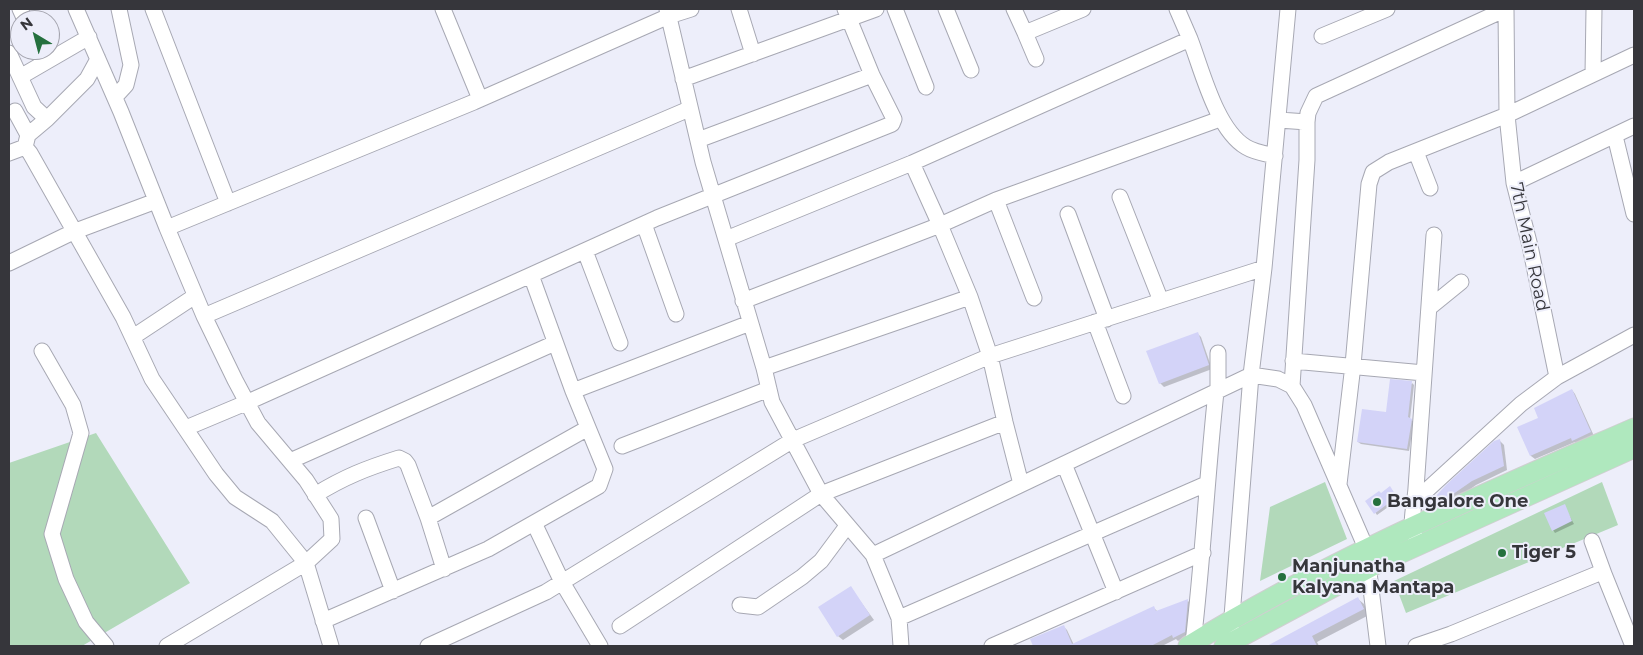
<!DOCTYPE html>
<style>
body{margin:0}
#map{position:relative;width:1643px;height:655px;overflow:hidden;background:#edeefa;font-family:Montserrat,sans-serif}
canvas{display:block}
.frame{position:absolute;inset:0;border:10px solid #36363b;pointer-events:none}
.north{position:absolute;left:10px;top:10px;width:50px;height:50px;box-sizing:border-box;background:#edeefa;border:1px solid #a4a4ae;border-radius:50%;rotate:323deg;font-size:14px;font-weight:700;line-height:20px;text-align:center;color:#36363b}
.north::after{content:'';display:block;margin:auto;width:18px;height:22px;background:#25703e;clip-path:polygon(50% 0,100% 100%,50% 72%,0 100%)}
</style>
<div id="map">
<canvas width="1643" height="655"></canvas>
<div class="frame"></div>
<div class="north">N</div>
</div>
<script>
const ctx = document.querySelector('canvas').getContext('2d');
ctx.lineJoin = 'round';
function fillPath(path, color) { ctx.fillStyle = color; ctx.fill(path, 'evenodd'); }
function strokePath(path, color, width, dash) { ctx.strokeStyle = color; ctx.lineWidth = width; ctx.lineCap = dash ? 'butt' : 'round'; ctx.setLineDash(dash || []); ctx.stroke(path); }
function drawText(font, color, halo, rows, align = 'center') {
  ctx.font = font + ' Montserrat,sans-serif'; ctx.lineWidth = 4; ctx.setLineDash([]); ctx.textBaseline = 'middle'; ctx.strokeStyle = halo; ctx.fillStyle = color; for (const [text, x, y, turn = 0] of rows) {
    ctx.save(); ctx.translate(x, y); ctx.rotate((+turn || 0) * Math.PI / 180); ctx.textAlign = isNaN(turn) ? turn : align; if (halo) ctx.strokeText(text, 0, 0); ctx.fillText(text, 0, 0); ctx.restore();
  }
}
fillPath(new Path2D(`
 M96,433l94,150 -108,63h-73v-183z
 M1325,482l22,57 -87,42 10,-74z
 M1602,482l16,43 -212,88 -12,-32z`), '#b2d9ba');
fillPath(new Path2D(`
 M1197,333l4,4 11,32 -48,18 -4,-4z
 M1412,383l2,2 -4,34 4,3 -5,29 -48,-7 -3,-2 30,-28z
 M1572,390l3,4 19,42 -17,8 -2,-2 -40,17 -4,-3 -12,-28 21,-10z
 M1500,441l4,4 3,25 -31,15 -25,18 -20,9 -4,-4 20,-22z
 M1392,490l6,10 -21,15 -10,-14z
 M1564,506l10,18 -19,9 -2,-3z
 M850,587l24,33 -31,20 -5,-4z
 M1358,599l6,5 5,11 -52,27 2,4h-49z
 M1188,601l3,3 -3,31 -10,6 -2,-2 -14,7h-127l-3,-6 31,-14 4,4 7,15 80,-37 4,4z`), '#0003');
fillPath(new Path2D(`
 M1198,332l11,33 -50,19 -13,-33z
 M1390,379l22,2 -4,36 4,2 -5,30 -50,-7 5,-33 24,3z
 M1572,389l19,43 -19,9 -1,-3 -41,18 -13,-29 21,-9 -4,-10z
 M1500,439l4,27 -32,15 -26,18 -21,9 21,-23 48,-44z
 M1390,486l7,11 -23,17 -9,-13 14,-10 2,2z
 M1565,504l7,17 -20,10 -8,-18z
 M851,586l19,29 -33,22 -19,-30z
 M1358,597l6,12 -52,27 5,10h-50z
 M1188,599l-3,33 -12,6 -1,-3 -21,11h-118l-3,-7 34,-14 8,19 82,-38 2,5z`), '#d3d3f8');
const minor = new Path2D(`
 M20,9l5,11
 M76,9l45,103 46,116
 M153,9l75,194
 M443,9l37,90
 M667,9l36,153 61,206 8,34 49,92 52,61 378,-180 27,4 14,7 12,19 62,143 12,98
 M739,9l14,45
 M895,9l31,78
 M946,9l25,61
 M1014,9l11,24 58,-24
 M1177,9l13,30
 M1025,33l11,26
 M1322,36l65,-27
 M9,53l25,54 13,12
 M1593,74l1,-65
 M20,77l69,-40
 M683,79l193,-70
 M115,97l11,-12 5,-20 -12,-56
 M15,111l13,24 -2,8
 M1279,120l28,2v38l-15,226
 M1307,122l1,-9 8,-17 190,-87
 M28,135l19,-16 40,-40 11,-20
 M1615,136l19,78
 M698,140l174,-65
 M1416,152l14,36
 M9,153l16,-6 5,6 93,164 29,62 64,95 19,23 37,24 34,42 26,-24 -1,-20 -25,-39 -48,-57 -23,-43 -31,-64 -37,-88 307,-126 195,-86 22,-7
 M912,163l28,62 56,-25 224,-81
 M1514,183l120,-57
 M1120,197l41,104
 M996,200l38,98
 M1068,214l39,105
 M644,224l32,90
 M726,239l186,-76 278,-124c12,31 26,90 56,108 8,5 20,7 29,9
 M585,251l35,92
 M9,263l64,-31 83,-31
 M743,301l197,-76 30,72 20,59 15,66 16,62
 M1429,308l32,-26
 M204,316l485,-207
 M1095,322l28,74
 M133,337l62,-41
 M42,351l31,54 8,28 -29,101 14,45 20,43 20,24
 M1293,361l131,12
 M764,368l206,-71
 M1557,377l-27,-131 -16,-63 -7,-68 127,-60
 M1218,390v-37
 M573,391l177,-68
 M186,428l62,-26 283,-127
 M622,446l147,-57
 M290,461l265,-118
 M1064,464l52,128
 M1339,484l14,-119 16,-181 4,-12 16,-10 118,-47 -1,-106
 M315,495c29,-18 52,-27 84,-37l6,3 3,4 20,53
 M1415,501l106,-97 36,-27 77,-42
 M366,518l27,73
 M534,523l28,59 38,64
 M1415,536c-6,-16 0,-31 1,-48l18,-253
 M1592,541l12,33
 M873,555l26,63 2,28
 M444,569l-16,-51 160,-90
 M740,605l18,2 44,-30 19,-16 26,-35
 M899,618l307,-134
 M323,621l165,-72 111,-63 6,-17 -32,-78 -42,-116 126,-57 235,-94 2,-5 -22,-44 -27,-66
 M620,626l201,-132 184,-72
 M1231,629l20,-254 13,-107 24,-259
 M1193,643c10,-84 14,-168 23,-251
 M167,646l139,-83 25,83
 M428,646l118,-54 247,-152 197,-84 274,-88
 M992,646l211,-93
 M1416,646l35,-12 146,-60h7l29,72`);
const major = new Path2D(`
 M1188,646c141,-87 295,-152 446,-218
 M1224,646l151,-81 259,-117`);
strokePath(minor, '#a7a8b3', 17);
strokePath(major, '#cfcfd0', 21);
strokePath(minor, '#fff', 15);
strokePath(major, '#afe8be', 19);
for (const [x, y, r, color] of [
 [1377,502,5,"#25703e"],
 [1502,553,5,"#25703e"],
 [1282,577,5,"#25703e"]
]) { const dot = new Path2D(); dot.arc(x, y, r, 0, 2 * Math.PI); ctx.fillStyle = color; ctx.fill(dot); strokePath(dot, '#edeefa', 2); }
drawText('18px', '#36363b', '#edeefa', [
 ["7th Main Road",1529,247,78]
]);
drawText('bold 18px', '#36363b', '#edeefa', [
 ["Bangalore One",1387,502],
 ["Tiger 5",1512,553],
 ["Manjunatha",1292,567],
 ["Kalyana Mantapa",1292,588]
], 'left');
</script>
